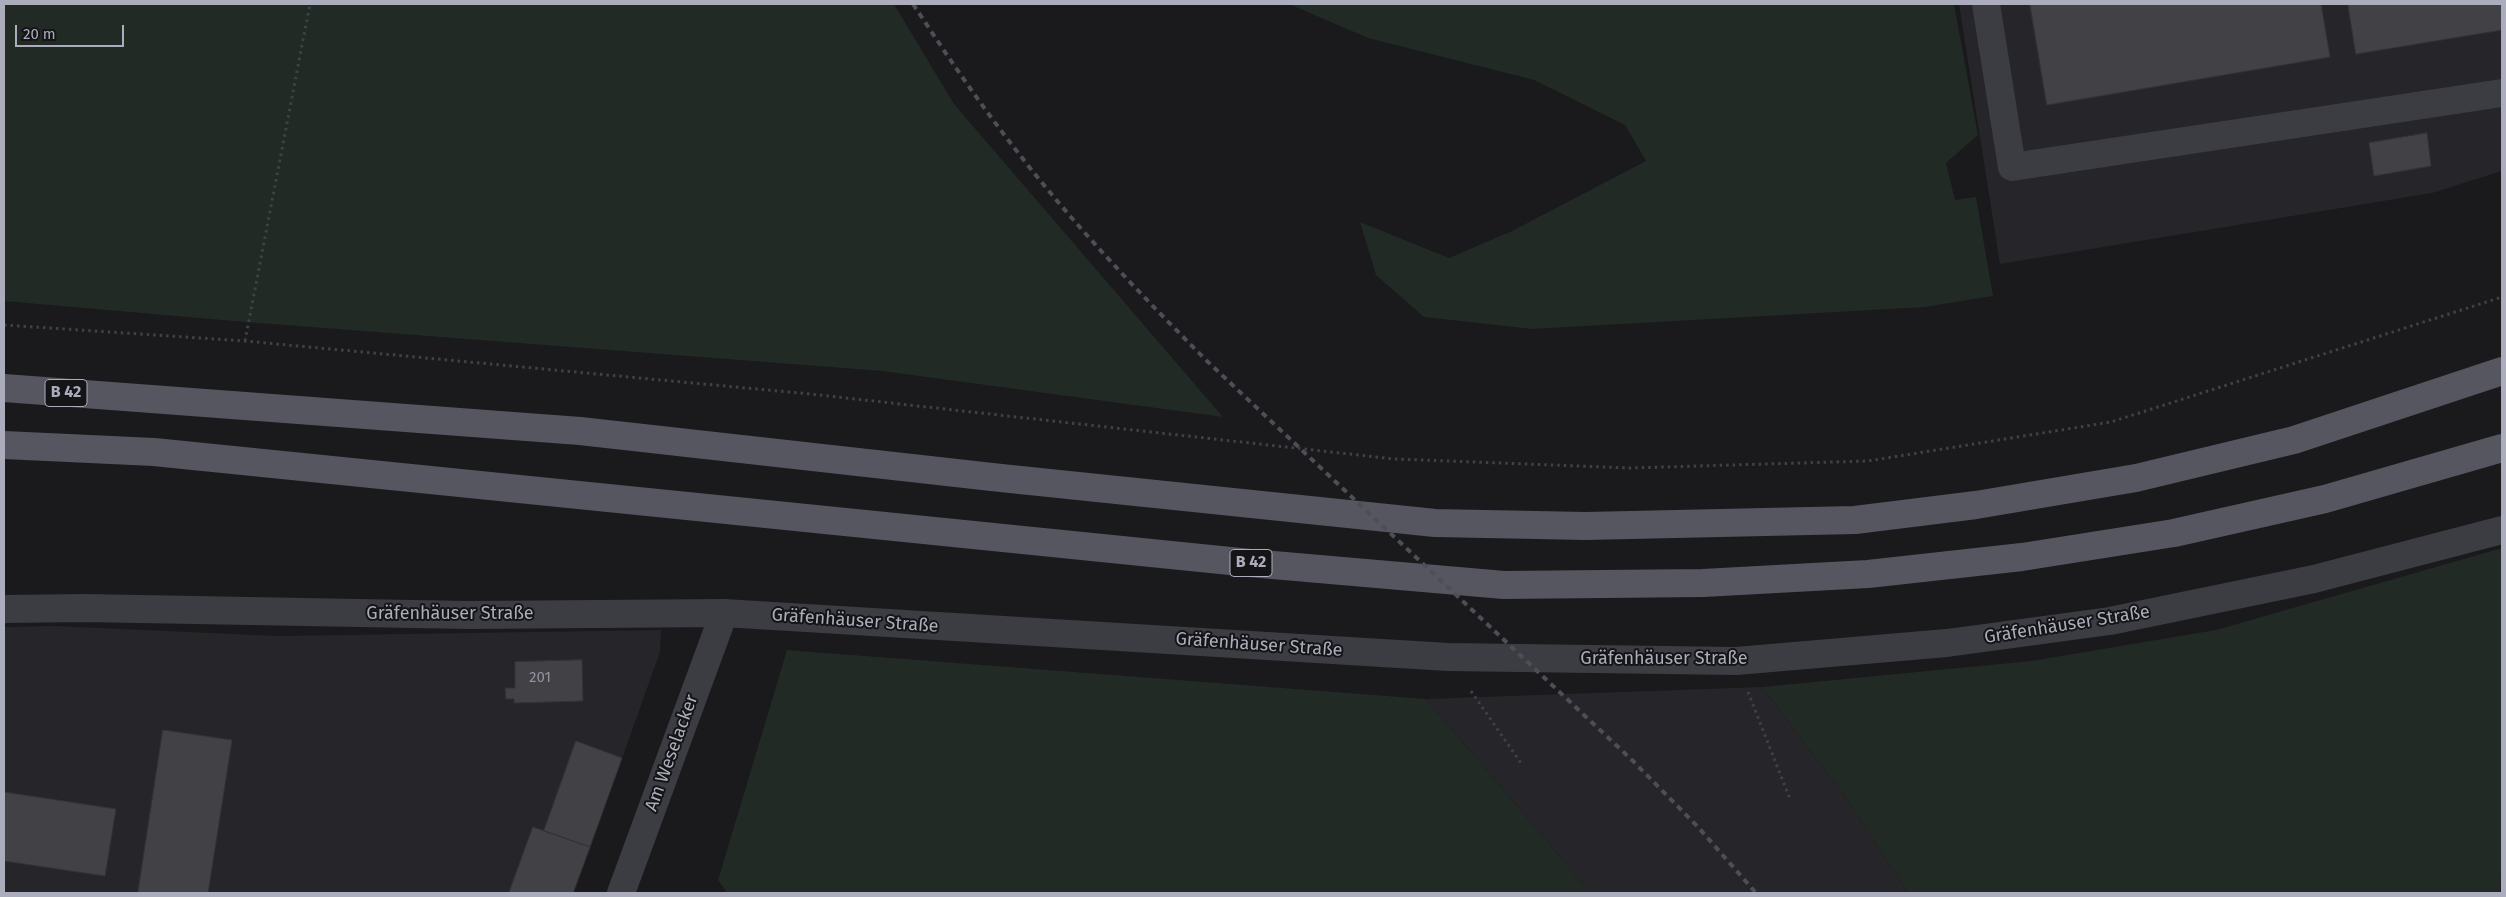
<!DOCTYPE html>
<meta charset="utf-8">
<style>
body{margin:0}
#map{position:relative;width:2506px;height:897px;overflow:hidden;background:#1a191c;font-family:"Fira Sans",sans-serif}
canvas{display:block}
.frame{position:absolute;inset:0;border:5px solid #abadbc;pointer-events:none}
.scale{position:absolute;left:15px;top:25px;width:109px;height:22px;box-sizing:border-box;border:2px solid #abadbc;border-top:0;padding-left:6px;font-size:15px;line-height:18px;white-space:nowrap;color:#abadbc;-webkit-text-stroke:4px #151417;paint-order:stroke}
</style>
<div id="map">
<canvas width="2506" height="897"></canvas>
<div class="frame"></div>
<div class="scale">20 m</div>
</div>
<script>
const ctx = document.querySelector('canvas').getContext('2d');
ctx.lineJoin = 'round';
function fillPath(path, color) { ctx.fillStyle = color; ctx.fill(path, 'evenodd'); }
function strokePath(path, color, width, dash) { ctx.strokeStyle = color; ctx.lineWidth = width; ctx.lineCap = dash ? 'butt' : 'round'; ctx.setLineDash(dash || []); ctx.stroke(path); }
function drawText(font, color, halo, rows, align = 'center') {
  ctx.font = font + ' "Fira Sans",sans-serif'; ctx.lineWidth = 4; ctx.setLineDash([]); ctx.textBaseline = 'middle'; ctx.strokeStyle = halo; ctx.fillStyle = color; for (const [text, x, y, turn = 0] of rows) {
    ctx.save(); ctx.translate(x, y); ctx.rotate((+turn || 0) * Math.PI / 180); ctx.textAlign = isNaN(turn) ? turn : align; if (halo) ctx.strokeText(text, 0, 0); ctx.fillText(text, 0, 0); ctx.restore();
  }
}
fillPath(new Path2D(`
 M1959,4h543v167l-70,22 -432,71z
 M54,626l224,10 383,-6 -1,22 -86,241h-570v-266z
 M1762,687l82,108 64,98h-317l-165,-194z`), '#262529');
fillPath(new Path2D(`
 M4,4h890l60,100 269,313 -341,-46 -649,-50 -229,-20z
 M1289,4h665l24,131 -32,28 9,37 21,-3 17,99 -68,11 -393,22 -108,-12 -48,-42 -16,-53 89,36 63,-27 134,-70 -21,-36 -91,-45 -166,-42z
 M2502,548v311l-2,34h-592l-64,-98 -82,-108 269,-26 185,-31z
 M787,650l639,49 165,194h-864l-9,-13z`), '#212a24');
const building = new Path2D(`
 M2030,4h291l9,53 -283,48z
 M2348,4h154v26l-146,24z
 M2427,133l4,33 -57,10 -5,-33z
 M582,660l1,41 -69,2v-4h-8l-1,-11h10v-26z
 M163,730l69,10 -24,153h-70z
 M576,741l46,17 -32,89 -46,-16z
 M4,792l112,17 -11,67 -101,-15z
 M533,827l57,20 -17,46h-64z`);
fillPath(building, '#414146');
strokePath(building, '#343338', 1);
strokePath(new Path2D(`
 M4,325l241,16 565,53 584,65 236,9 238,-7 243,-39 391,-125
 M245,341l65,-337
 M1471,691l52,75
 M1748,692l42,107`), '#404148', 3, [2.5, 4]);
strokePath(new Path2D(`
 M1986,4l26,163 490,-74
 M4,609l81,-1 384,7 255,-2 724,44 288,4 211,-18 163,-22 204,-42 188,-49
 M621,893l103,-280`), '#3c3c43', 28);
strokePath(new Path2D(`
 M4,388l576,43 421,47 434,45 151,3 269,-6 121,-15 160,-27 158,-38 208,-69
 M4,445l150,7 1096,111 254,22 199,-2 165,-9 154,-17 152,-24 151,-34 177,-51`), '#565660', 28);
strokePath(new Path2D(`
 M913,4c31,47 62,93 96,137 60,79 129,151 199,221l425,399 65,66 58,66`), '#4d4e56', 4, [6, 5]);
drawText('15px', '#90929e', null, [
 ["201",540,678]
]);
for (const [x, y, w] of [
 [66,393,42],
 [1251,563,42]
]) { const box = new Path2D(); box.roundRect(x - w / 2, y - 13.5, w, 27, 4); ctx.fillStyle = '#151417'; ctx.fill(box); strokePath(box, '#abadbc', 1); }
drawText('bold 16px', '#abadbc', null, [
 ["B 42",66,393],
 ["B 42",1251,563]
]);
drawText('18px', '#abadbc', '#151417', [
 ["Gräfenhäuser Straße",450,614],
 ["Gräfenhäuser Straße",855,621,4],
 ["Gräfenhäuser Straße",2067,625,-9],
 ["Gräfenhäuser Straße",1259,645,4],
 ["Gräfenhäuser Straße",1664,659],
 ["Am Weselacker",672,753,-70]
]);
</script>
